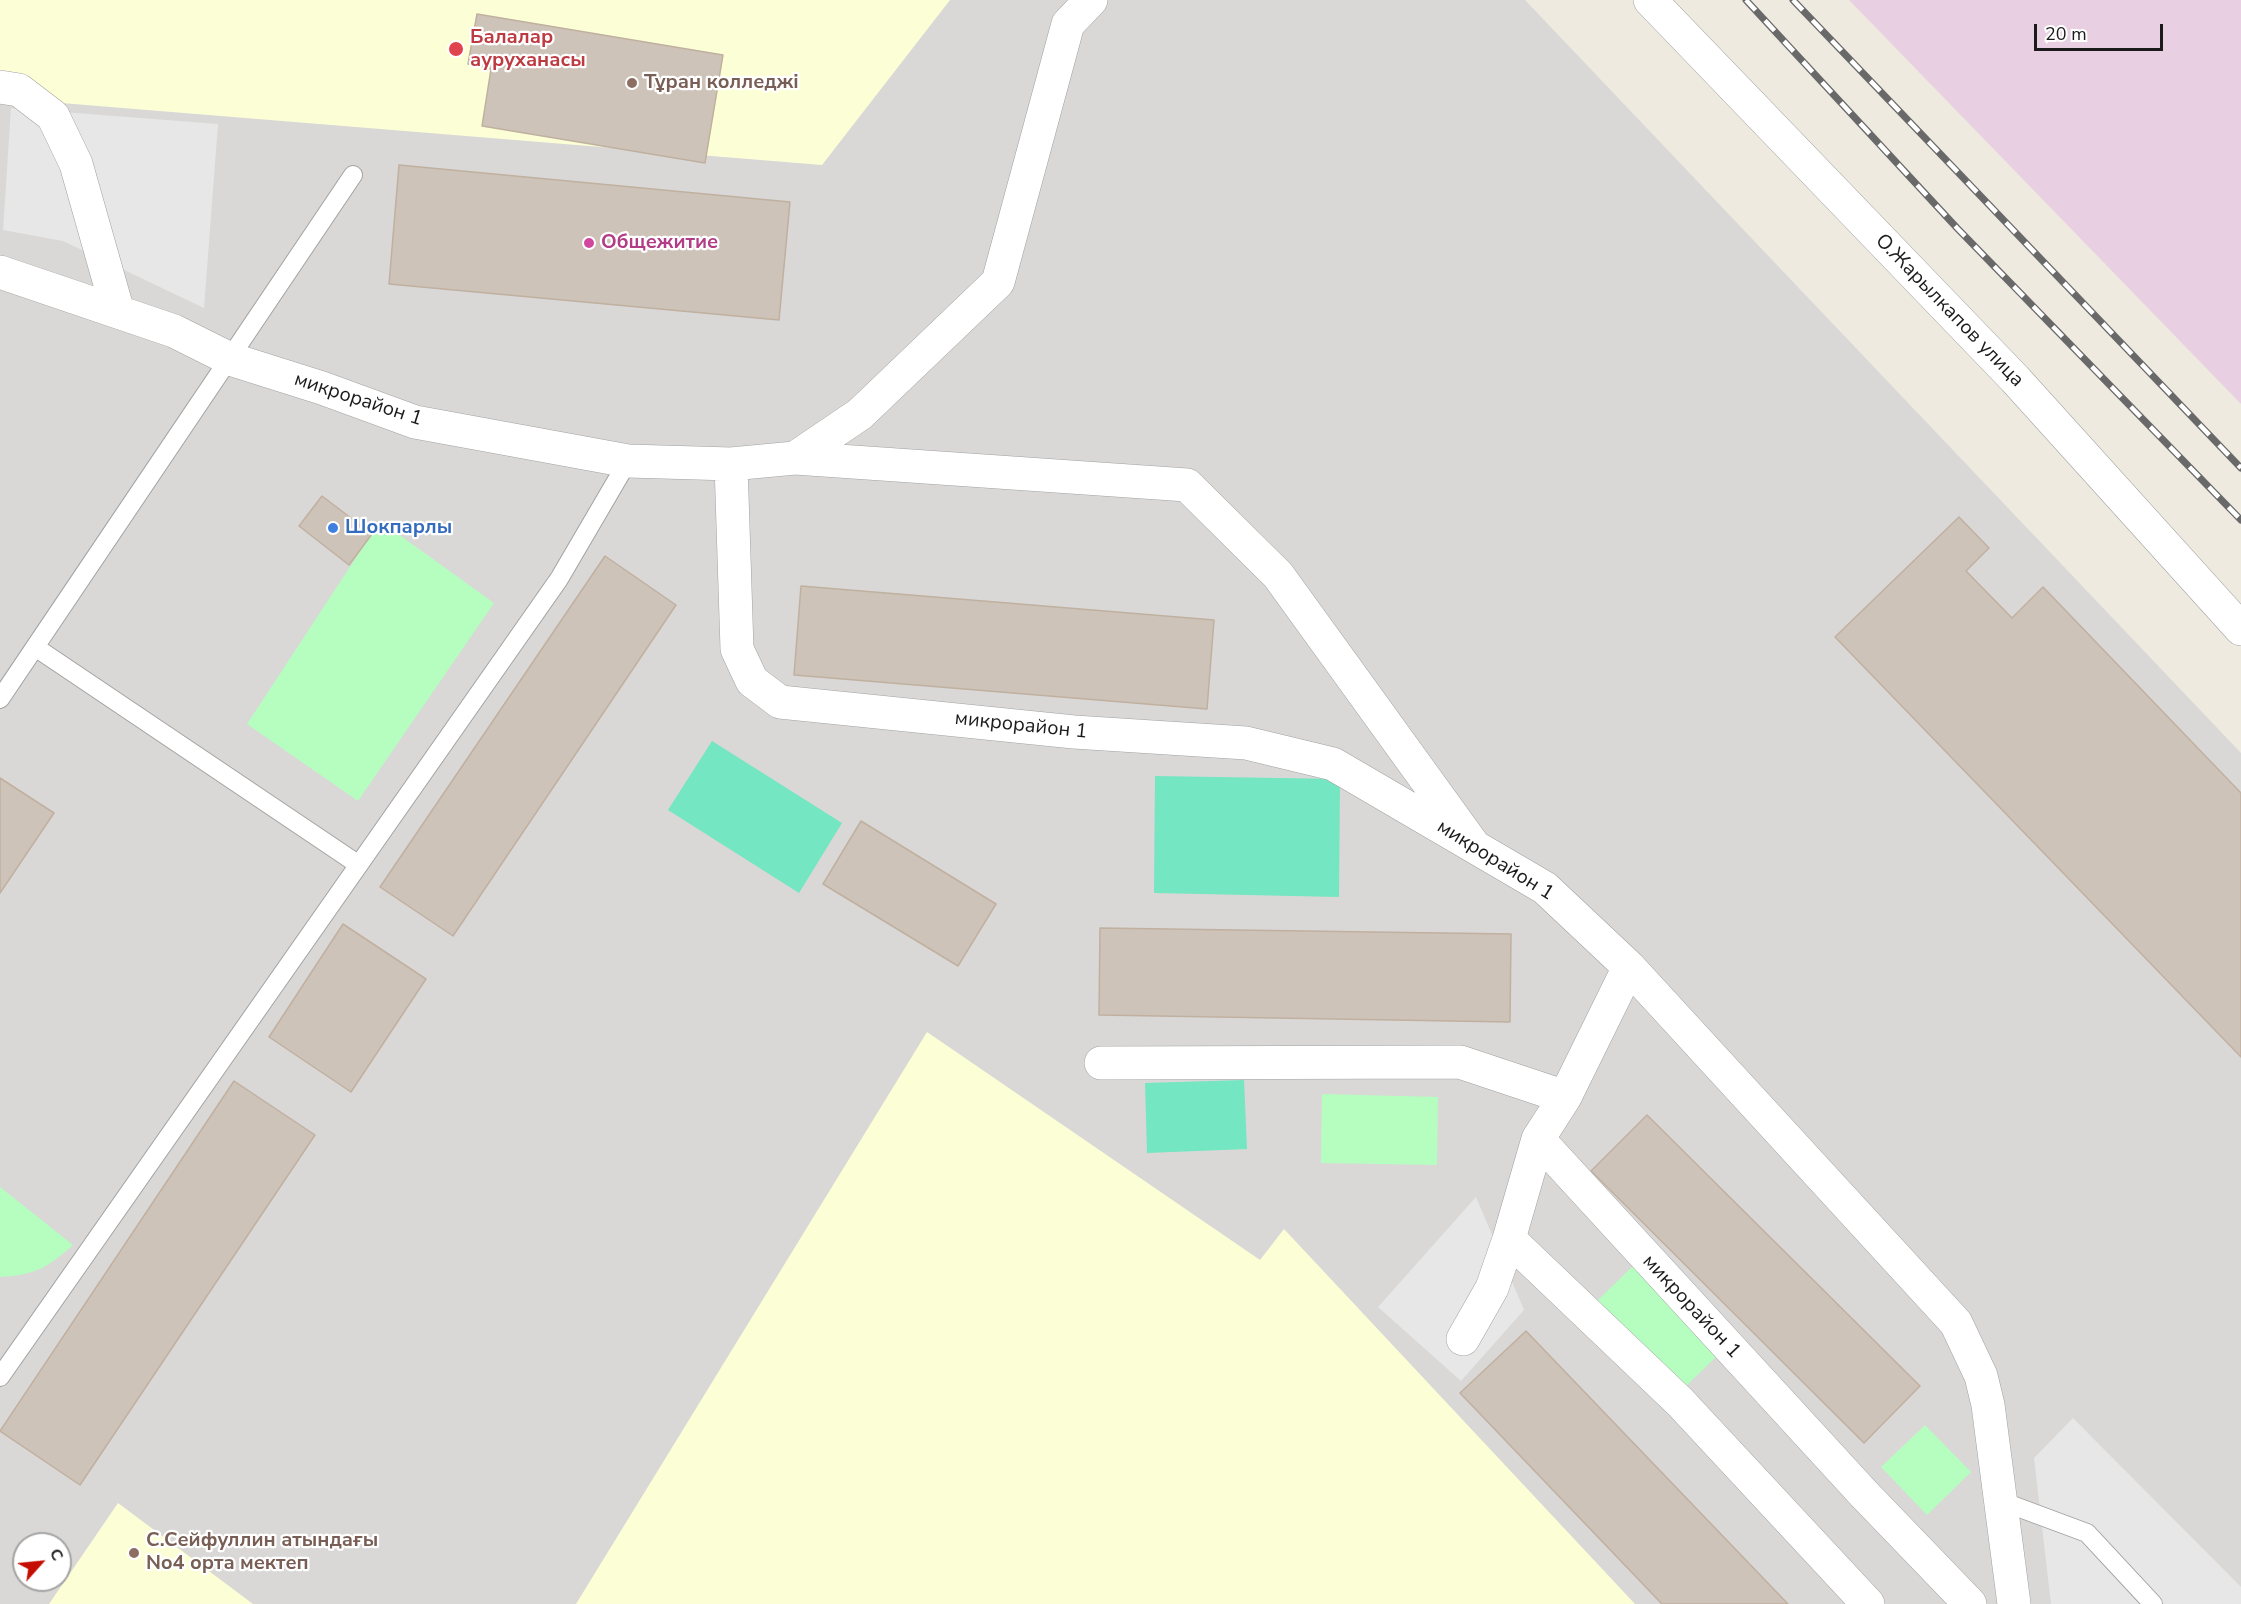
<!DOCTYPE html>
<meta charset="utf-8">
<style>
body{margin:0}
#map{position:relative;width:2241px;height:1604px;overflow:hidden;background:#eeeadf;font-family:"Nunito Sans",sans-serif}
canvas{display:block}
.north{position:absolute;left:12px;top:1532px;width:60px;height:60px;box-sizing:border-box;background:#fff;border:2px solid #a4a4a4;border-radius:50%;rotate:63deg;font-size:16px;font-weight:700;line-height:24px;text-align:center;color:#1b1b1b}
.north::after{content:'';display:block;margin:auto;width:21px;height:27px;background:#c50c00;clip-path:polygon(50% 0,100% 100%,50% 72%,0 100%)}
.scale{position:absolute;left:2034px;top:24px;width:129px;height:27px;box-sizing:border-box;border:3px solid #1b1b1b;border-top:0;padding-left:8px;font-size:18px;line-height:21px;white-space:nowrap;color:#1b1b1b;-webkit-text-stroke:4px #fff;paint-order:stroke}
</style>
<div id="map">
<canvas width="2241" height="1604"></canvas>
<div class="north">С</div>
<div class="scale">20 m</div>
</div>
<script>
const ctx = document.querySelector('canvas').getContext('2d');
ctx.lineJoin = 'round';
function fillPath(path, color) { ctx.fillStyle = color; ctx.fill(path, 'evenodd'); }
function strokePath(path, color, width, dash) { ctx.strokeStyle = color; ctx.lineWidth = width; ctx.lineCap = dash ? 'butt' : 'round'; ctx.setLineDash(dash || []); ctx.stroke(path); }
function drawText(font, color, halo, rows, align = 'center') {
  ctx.font = font + ' "Nunito Sans",sans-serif'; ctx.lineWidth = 4.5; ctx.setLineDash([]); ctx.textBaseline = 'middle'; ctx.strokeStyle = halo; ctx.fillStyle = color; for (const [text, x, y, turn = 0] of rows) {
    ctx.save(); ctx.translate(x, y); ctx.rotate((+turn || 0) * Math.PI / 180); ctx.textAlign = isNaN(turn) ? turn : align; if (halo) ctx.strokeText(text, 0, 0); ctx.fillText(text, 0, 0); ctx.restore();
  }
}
fillPath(new Path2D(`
 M0,0h1525l716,753v851h-2241zM24,1544h36v36h-36z`), '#d9d8d7');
fillPath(new Path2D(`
 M1849,0h392v404z`), '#e8d0e2');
fillPath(new Path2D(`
 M0,0h950l-128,165 -822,-67z
 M927,1032l333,228 24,-31 351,375h-1059z
 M118,1503l135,101h-204z`), '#fcffd6');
fillPath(new Path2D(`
 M380,521l114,82 -136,198 -111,-77z
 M1322,1094l116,3 -1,68 -116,-2z
 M0,1187l73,58c-26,23 -38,30 -73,32z
 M1634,1265l86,88 -37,36 -87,-87z
 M1925,1425l46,47 -44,43 -46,-48z`), '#b5febf');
fillPath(new Path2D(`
 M712,741l130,82 -43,70 -131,-83z
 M1155,776l185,3 -1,118 -185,-4z
 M1244,1080l3,69 -100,4 -2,-70z`), '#74e6c1');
fillPath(new Path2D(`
 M11,108l207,16 -14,184 -141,-67 -60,-11z
 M1476,1197l48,113 -63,71 -83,-74z
 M2073,1418l168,169v17h-190l-17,-146z`), '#e7e7e7');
const building = new Path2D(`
 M477,14l246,41 -18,108 -223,-37 9,-57 -23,-5z
 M399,165l391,37 -11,118 -390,-36z
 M322,496l50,38 -23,31 -50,-39z
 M1959,517l30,31 -23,23 46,47 31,-31 198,206v264l-406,-420z
 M605,556l71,49 -223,331 -73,-49z
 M801,586l413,34 -7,89 -413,-34z
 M0,778l54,35 -54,80z
 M861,821l135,83 -38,62 -135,-82z
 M343,924l83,55 -75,113 -82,-55z
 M1100,928l411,6 -1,88 -411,-7z
 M234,1081l81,54 -235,350 -80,-54z
 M1647,1115l273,271 -56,57 -273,-272z
 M1526,1331l262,273h-126l-202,-211z`);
fillPath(building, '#cec3b8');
strokePath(building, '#c0b0a0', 1.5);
const lane = new Path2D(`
 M35,647l324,218
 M0,699l353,-524
 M0,1377l559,-798 69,-118
 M2001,1501l86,32 66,71`);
const street = new Path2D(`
 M1650,0l365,379 226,250
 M0,87l19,3 34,26 23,48 42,148
 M0,272l174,59 56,28 92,29 93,34 213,39 103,3 64,-6 392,27 91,90 196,271
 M795,458l65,-44 138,-132 70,-258 23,-24
 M731,464l6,185 15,32 28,21 294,30 172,11 87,21 212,124 84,79 -64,130 -27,42 -29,100 -17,49 -29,51
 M1629,967l327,356 25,53 7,29 26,199
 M1101,1063l359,-1 105,35
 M1538,1139l326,355 106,110
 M1509,1239l171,163 188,202`);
strokePath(lane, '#a2a2a2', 20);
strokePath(street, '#a2a2a2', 34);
strokePath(lane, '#fff', 18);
strokePath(street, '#fff', 33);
const rail = new Path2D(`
 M1746,0l211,228 284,292
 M1793,0l448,468`);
strokePath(rail, '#696969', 7);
strokePath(rail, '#fff', 4.5, [14]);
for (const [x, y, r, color] of [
 [456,49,8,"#e0444e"],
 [632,83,6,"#8d6e63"],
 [589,243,6,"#d1479c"],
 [333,528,6,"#3f7fe0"],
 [134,1553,6,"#8d6e63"]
]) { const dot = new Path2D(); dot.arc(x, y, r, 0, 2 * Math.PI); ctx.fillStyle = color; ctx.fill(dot); strokePath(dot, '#fff', 2); }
drawText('bold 20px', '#be3a42', '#fff', [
 ["Балалар",470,38],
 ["ауруханасы",470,61]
], 'left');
drawText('bold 20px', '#785e54', '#fff', [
 ["Тұран колледжі",644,83],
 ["С.Сейфуллин атындағы",146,1541],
 ["No4 орта мектеп",146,1564]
], 'left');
drawText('bold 20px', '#b23c85', '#fff', [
 ["Общежитие",601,243]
], 'left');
drawText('20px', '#1b1b1b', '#fff', [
 ["О.Жарылкапов улица",1949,311,46],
 ["микрорайон 1",358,400,18],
 ["микрорайон 1",1021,726,6],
 ["микрорайон 1",1495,861,32],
 ["микрорайон 1",1691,1307,47]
]);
drawText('bold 20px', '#366cbe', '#fff', [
 ["Шокпарлы",345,528]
], 'left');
</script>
